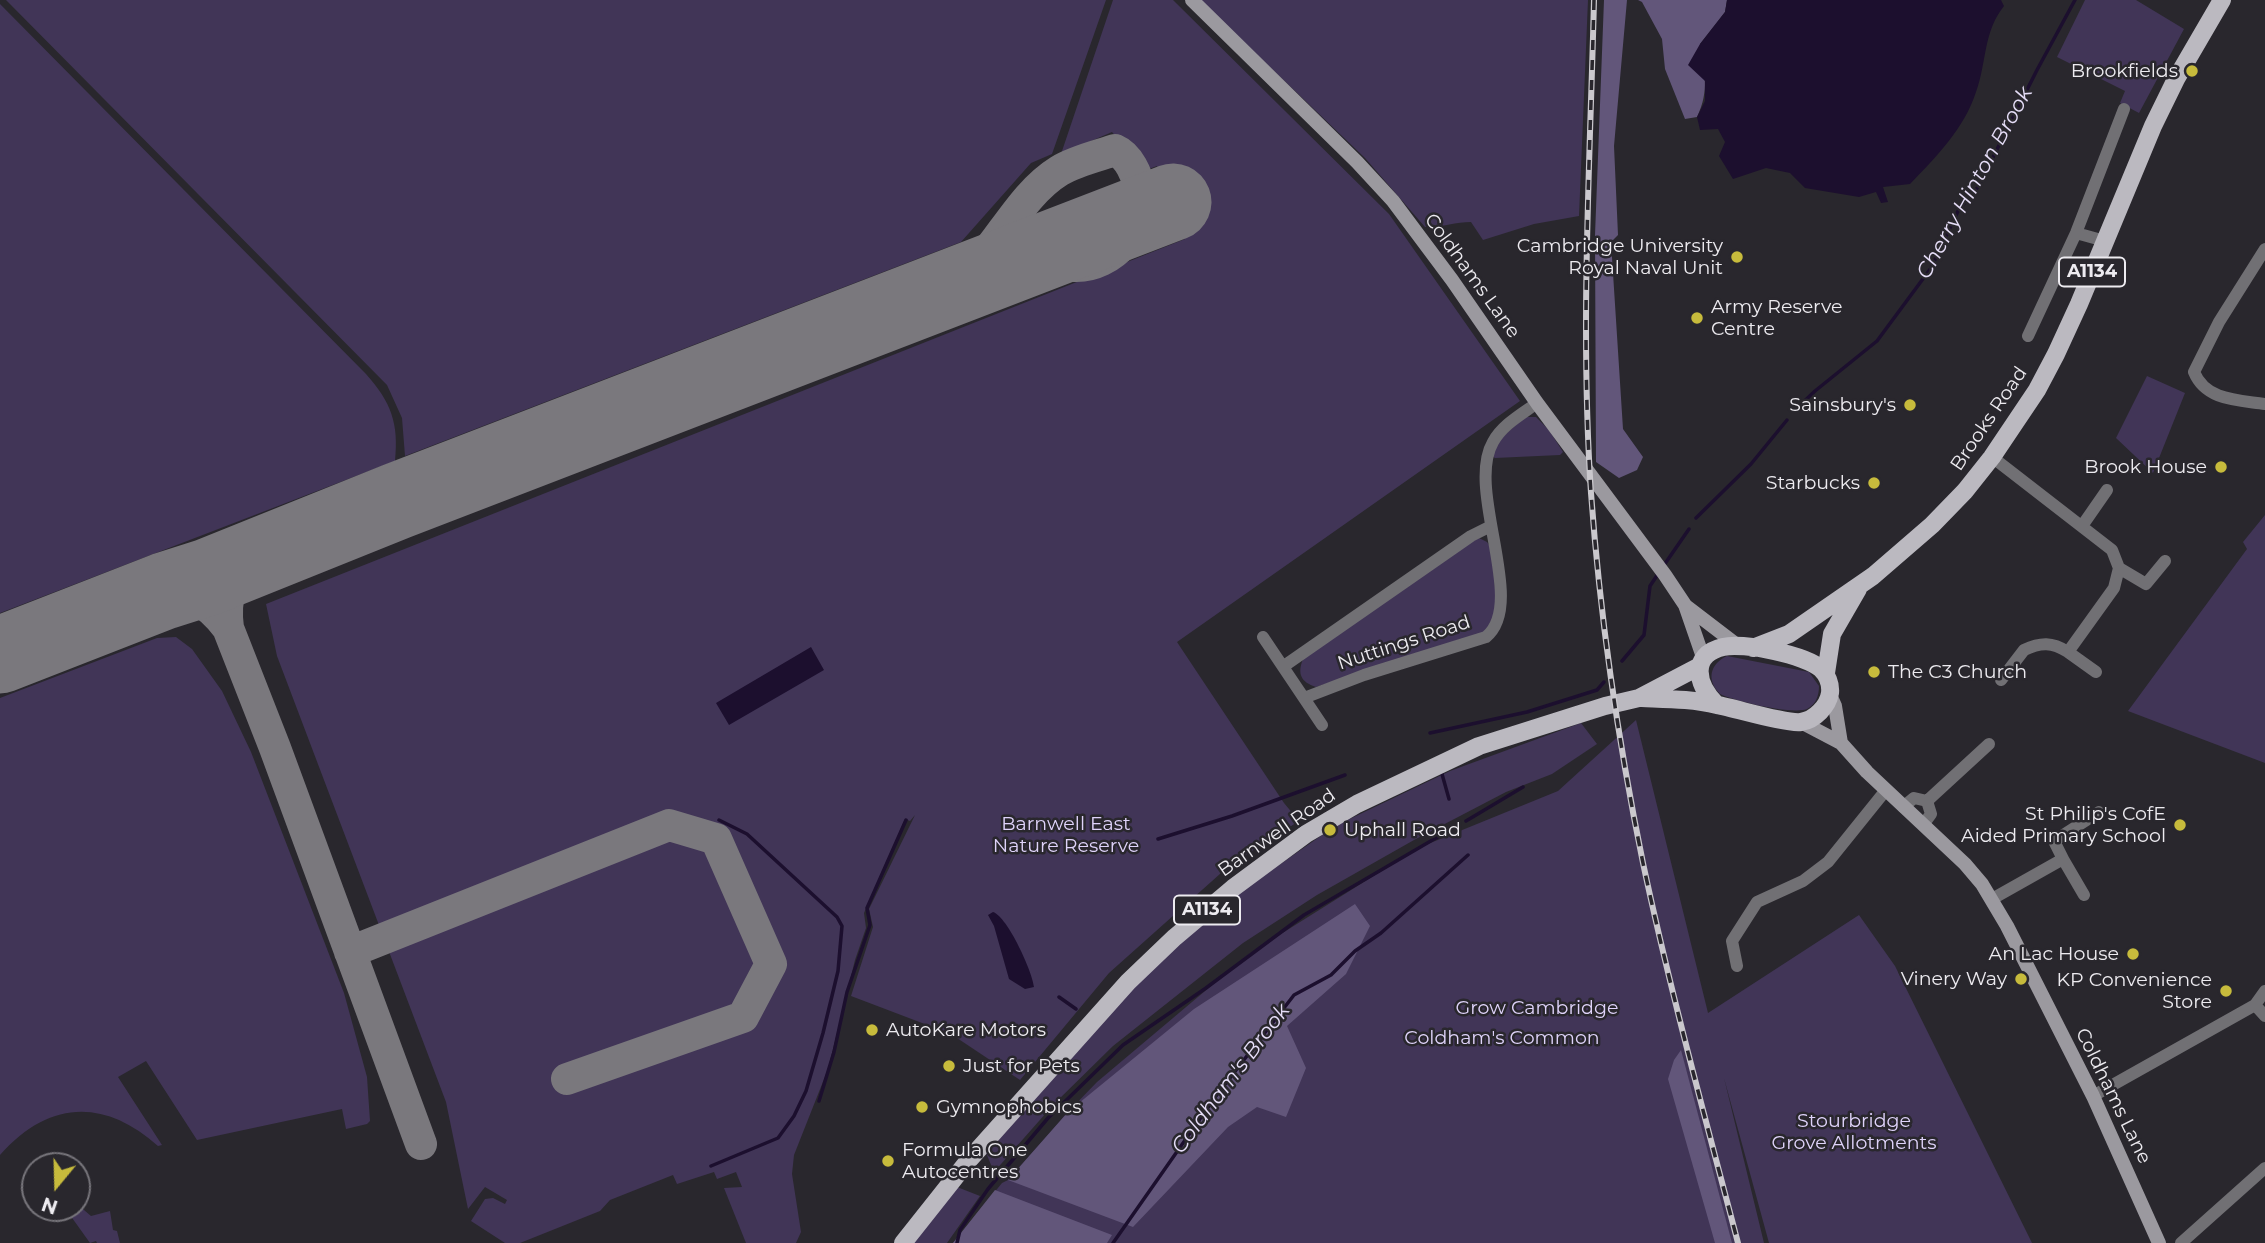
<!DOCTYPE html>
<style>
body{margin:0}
#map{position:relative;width:2265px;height:1243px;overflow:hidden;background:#29272d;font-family:Montserrat,sans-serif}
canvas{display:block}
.north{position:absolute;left:21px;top:1152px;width:70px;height:70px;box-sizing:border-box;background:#29272d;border:2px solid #77757b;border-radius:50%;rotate:199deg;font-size:19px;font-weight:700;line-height:28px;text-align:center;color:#edebf0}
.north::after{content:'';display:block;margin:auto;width:24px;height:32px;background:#c7bb3c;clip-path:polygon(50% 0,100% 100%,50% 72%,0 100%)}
</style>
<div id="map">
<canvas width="2265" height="1243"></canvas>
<div class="north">N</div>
</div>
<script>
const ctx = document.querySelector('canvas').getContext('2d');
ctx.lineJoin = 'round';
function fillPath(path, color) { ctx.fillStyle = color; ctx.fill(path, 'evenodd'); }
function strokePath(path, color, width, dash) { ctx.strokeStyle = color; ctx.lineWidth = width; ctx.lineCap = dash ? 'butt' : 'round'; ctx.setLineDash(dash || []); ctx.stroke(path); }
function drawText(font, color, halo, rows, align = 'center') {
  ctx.font = font + ' Montserrat,sans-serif'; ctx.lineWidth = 5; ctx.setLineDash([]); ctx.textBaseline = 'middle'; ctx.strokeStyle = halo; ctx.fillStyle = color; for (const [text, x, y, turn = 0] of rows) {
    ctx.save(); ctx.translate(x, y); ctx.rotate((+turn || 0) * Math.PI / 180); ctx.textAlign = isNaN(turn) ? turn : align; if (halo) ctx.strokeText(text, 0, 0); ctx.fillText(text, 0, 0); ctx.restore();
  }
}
fillPath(new Path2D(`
 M6,0h1100l-54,154 -21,9 -70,79 -556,214 -3,-38 -15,-33z
 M1113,0h60l216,214 131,187 -343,241 107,161 15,18 -69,44 -121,108 -89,107 -69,-46 -100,-38 22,-69 -4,-18 46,-94 -5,6 -5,-2 -41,94 2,15 -11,32 -27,109 -34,86 -2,19 9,58 -5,11h-50l-22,-55 18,-1 -6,-15 -19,7 -3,-7 -37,12 -4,-9 -63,25 -10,11 -80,32h-15l-34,-22 14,-22 8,-1 12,6 2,-4 -22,-13 -17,22 -22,-107 -169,-446 -11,-52 919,-365 -28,-73 -11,4 -34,-38 -51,22z
 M1200,0h388l-9,216 -45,8 -51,16 -12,-18c-16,0 -31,6 -46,5l-60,-69z
 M2085,0h51l48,29 -45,84 -19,-10 5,-12 -68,-34z
 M0,4l366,370c25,28 33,49 29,87l-395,152z
 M2147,376l38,17 -32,80 -37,-35z
 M1525,417h11l13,13 14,22 -3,3 -65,3 -3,-2 7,-16z
 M2265,515v248l-137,-52 119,-162 -4,-7z
 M1479,538l8,4 5,7 5,64 -12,19 -169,55c-15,-5 -19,-13 -13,-28l167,-119z
 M176,637l16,12 30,42 29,61 93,241 23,84 3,44 -3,3 -21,5 -4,-20 -145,31 -51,-79 -28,16 44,68 -4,1c-54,-48 -109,-46 -158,9v-457l157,-60z
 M1727,656l82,16 10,14c0,10 -3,18 -12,23 -15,6 -72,-8 -87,-15 -14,-14 -10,-30 7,-38z
 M1636,720l72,293 151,-98 36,51 137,277h-263l-45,-165 40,165h-811l49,-60 6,-3 60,-68 29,-30 152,-128 169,-106 140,-57z
 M1581,723l16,21 -45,30 -46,18 -92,48 -97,55 -74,48 -130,103 -59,58 -60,68 -10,-24 138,-150 101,-94 112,-78 115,-55z
 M957,1187l23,9 -33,47h-34z
 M77,1204l14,12 19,-5 3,19 4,1 3,12h-23l-1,-2 -6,2 -25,-35h12z`), '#413557');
fillPath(new Path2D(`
 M1604,0h23l-13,146 4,89 -7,7 12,187 20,28 -6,13 -18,8 -23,-16 -1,-227z
 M1638,0h89l-2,12 -25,32c4,28 10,46 -3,73l-12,2 -20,-50 -3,-30 -20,-37z
 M1355,904l15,22 -24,48 -59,52 19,42 -20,49 -29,-10 -29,20 -95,100 -125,-47 60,-68 126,-103z
 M1681,1050l51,193h-17l-47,-164 6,-19z
 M995,1190l117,45 -5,8h-154z`), '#62567a');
fillPath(new Path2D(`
 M1727,0h274l3,6c-21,26 -17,56 -28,86 -12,37 -40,65 -66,92l-27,3 5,15 -7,1 -5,-11 -17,5 -54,-9 -15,-15 -24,-5 -33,11 -14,-23 6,-14 -7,-13 -18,1 -3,-13 8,-16v-20l-17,-16 12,-21 25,-32z
 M811,647l13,23 -95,55 -13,-22z
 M993,912c15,5 40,61 41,75l-9,2 -16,-10 -15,-53 -6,-11z`), '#1c0f2e');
strokePath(new Path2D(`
 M1795,410l20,-19 62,-50 54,-73 27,-57 20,-24 59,-117 38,-70
 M1696,518l55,-54 36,-44
 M1662,568l27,-39
 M1622,661l22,-26 6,-49 8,-12
 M1430,733l97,-21 70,-22 7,-8
 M1442,774l7,25
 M1466,821l57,-34
 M1158,839l74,-23 113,-41
 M1059,997l17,12
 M819,1101l15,-49 13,-60 23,-67 -3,-17 39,-88
 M711,1166l67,-28 16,-22 12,-25 17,-58 15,-62 4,-45 -5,-9 -90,-83 -28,-14
 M957,1243l3,-13 28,-41 60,-71 75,-73 83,-57 98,-73 149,-87
 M1113,1243l103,-147 78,-101 37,-20 24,-24 26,-18 87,-78`), '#1c0f2e', 3.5);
strokePath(new Path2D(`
 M954,286c41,-31 63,-89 105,-115 16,-10 38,-15 56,-21 14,6 22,25 25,39 8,38 -28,79 -66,77 -7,0 -14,-4 -22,-5 -14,-1 -28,1 -43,4
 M254,559c-24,22 -30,37 -26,69l47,120 146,396
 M150,597c38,-6 55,1 78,31
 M350,952l319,-127 47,14 55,125 -28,53 -176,62`), '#7a787d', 32);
strokePath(new Path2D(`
 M0,655l164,-64 44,-14 189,-76 776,-299`), '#7a787d', 77);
strokePath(new Path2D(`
 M2076,233l29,8
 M2265,249l-46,73 -25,50c12,29 44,28 71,32
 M2028,336l48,-103 48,-124
 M1992,457l120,93 7,18 -5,20 -46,64c-16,-10 -27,-10 -44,-2l-23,30
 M2082,526l25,-36
 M2119,568l27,16 19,-23
 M1263,637l59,88
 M2068,652l28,20
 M1284,666l187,-130 20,-10
 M1304,698l60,-23 122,-38c42,-34 -21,-147 7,-195 9,-17 29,-28 44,-39
 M1927,801l62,-57
 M1903,807l11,-9 13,3
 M1923,825l8,-11 -4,-13
 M2063,859l21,36
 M1992,899l71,-40 -9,-18 45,-29
 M1737,966l-5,-25 25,-39 46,-21 25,-19 58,-72
 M2255,1005l10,11
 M2093,1096l162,-91 10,-14
 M2181,1243l84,-75`), '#717074', 12);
strokePath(new Path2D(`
 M1192,0l165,162 36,39 59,79 85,123 128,172 20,30 19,55
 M1686,606l51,39
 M1830,695l5,11 6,37
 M1801,722l40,21 26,29 98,92 17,20 25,42 86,170 66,147`), '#9b999f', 14);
strokePath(new Path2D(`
 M1753,648l36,-14 84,-58 59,-51 33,-34 27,-34 45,-67 19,-36 23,-50 74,-178 23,-47 46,-79
 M1826,673l6,-39 26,-45
 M1642,698c25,1 51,1 75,7 18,3 69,19 84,17 14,-2 27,-16 29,-29 1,-9 -3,-18 -9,-24 -15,-14 -78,-27 -98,-22 -34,8 -26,38 -7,57
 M903,1243l65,-82 160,-179 47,-45 58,-49 73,-54 51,-30 122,-58 126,-40 34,-8 61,-32`), '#bbb9c0', 18);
const rail = new Path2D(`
 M1594,0c-4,164 -14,329 -3,493 9,124 27,248 52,370 27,127 62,254 95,380`);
strokePath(rail, '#cac8cd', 6);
strokePath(rail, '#29272d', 3.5, [10]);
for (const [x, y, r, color] of [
 [2192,71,7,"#c7bb3c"],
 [1737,257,7,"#c7bb3c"],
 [1697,318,7,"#c7bb3c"],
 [1910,405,7,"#c7bb3c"],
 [2221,467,7,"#c7bb3c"],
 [1874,483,7,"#c7bb3c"],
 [1874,672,7,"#c7bb3c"],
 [2180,825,7,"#c7bb3c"],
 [1330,830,7,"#c7bb3c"],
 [2133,954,7,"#c7bb3c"],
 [2021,979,7,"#c7bb3c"],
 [2226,991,7,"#c7bb3c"],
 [872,1030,7,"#c7bb3c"],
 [949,1066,7,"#c7bb3c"],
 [922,1107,7,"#c7bb3c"],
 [888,1161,7,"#c7bb3c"]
]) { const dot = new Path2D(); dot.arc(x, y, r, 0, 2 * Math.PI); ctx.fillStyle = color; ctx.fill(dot); strokePath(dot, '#29272d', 2.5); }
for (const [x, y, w] of [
 [2092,272,66],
 [1207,910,66]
]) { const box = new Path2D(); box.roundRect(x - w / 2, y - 14.5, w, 29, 5); ctx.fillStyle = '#29272d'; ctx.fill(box); strokePath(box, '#edebf0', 2); }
drawText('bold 18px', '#edebf0', null, [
 ["A1134",2092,272],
 ["A1134",1207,910]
]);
drawText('19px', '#edebf0', '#29272d', [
 ["Brookfields",2178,71],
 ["Cambridge University",1723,246],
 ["Royal Naval Unit",1723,268],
 ["Army Reserve",1711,307,"left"],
 ["Centre",1711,329,"left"],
 ["Sainsbury's",1896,405],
 ["Brook House",2207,467],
 ["Starbucks",1860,483],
 ["The C3 Church",1888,672,"left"],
 ["St Philip's CofE",2166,814],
 ["Aided Primary School",2166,836],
 ["Uphall Road",1344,830,"left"],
 ["An Lac House",2119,954],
 ["Vinery Way",2007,979],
 ["KP Convenience",2212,980],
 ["Store",2212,1002],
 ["AutoKare Motors",886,1030,"left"],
 ["Just for Pets",963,1066,"left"],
 ["Gymnophobics",936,1107,"left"],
 ["Formula One",902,1150,"left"],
 ["Autocentres",902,1172,"left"]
], 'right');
drawText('19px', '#edebf0', '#29272d', [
 ["Coldhams Lane",1472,276,54],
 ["Brooks Road",1989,419,-56],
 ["Nuttings Road",1404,643,-18],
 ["Barnwell Road",1277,833,-35],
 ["Coldhams Lane",2113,1096,64]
]);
drawText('19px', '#dfd3fa', '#29272d', [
 ["Barnwell East",1066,824],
 ["Nature Reserve",1066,846],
 ["Grow Cambridge",1537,1008],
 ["Coldham's Common",1502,1038],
 ["Stourbridge",1854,1121],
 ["Grove Allotments",1854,1143]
]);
drawText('italic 21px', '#e5ddf7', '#29272d', [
 ["Cherry Hinton Brook",1975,183,-61],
 ["Coldham's Brook",1231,1079,-53]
]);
</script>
